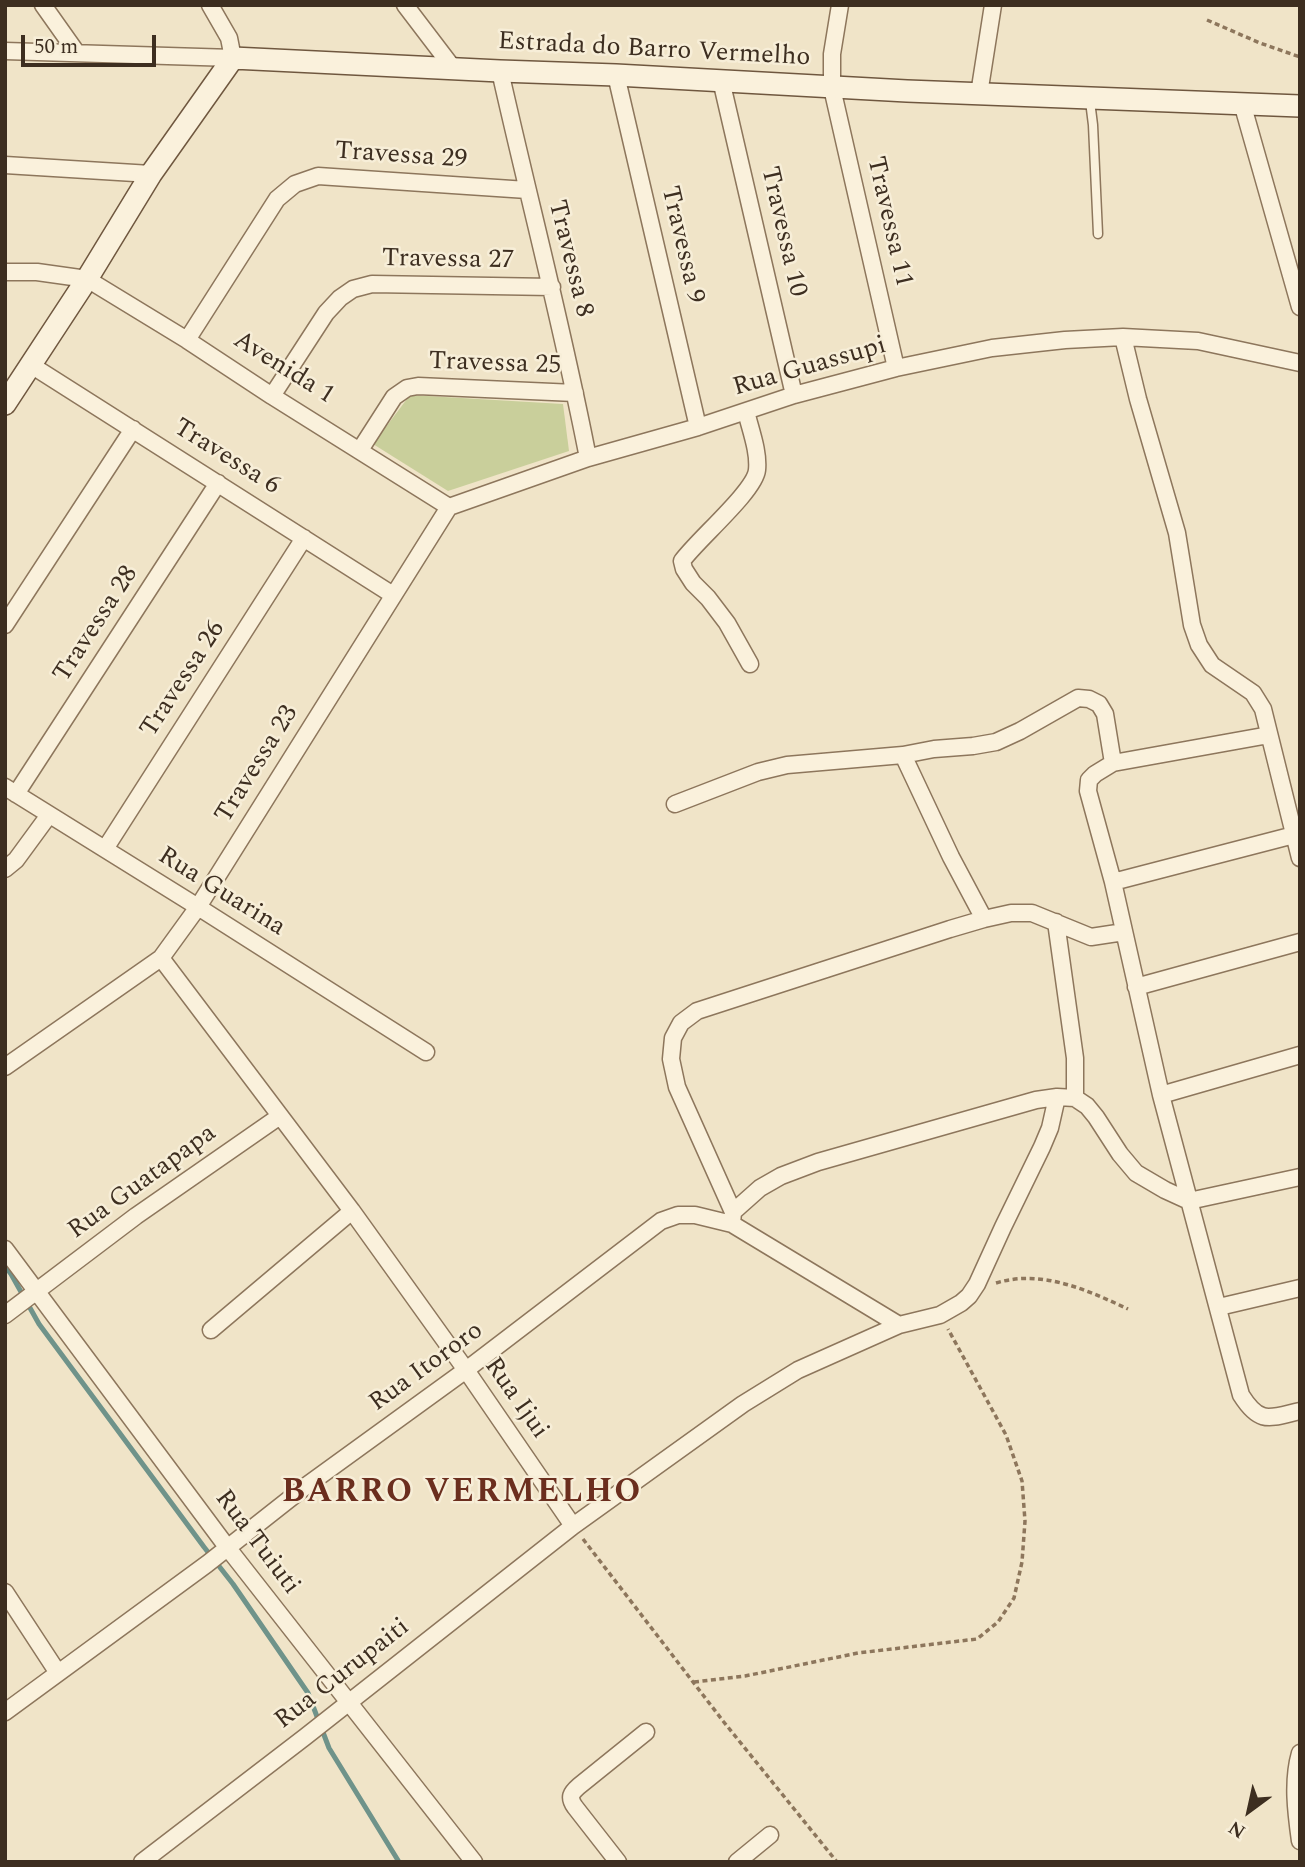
<!DOCTYPE html>
<style>
body{margin:0}
#map{position:relative;width:1305px;height:1867px;overflow:hidden;background:#f0e4c8;font-family:Spectral,serif}
canvas{display:block}
.frame{position:absolute;inset:0;border:7px solid #3d2e20;pointer-events:none}
.north{position:absolute;left:1214px;top:1776px;width:70px;height:70px;-webkit-text-stroke:5px #f7eed8;paint-order:stroke;rotate:213deg;font-size:19px;font-weight:700;line-height:28px;text-align:center;color:#3d2e20}
.north::after{content:'';display:block;margin:auto;width:24px;height:32px;background:#3d2e20;clip-path:polygon(50% 0,100% 100%,50% 72%,0 100%)}
.scale{position:absolute;left:21px;top:35px;width:135px;height:32px;box-sizing:border-box;border:4px solid #3d2e20;border-top:0;padding-left:9px;font-size:21px;line-height:24px;white-space:nowrap;color:#3d2e20;-webkit-text-stroke:5px #f7eed8;paint-order:stroke}
</style>
<div id="map">
<canvas width="1305" height="1867"></canvas>
<div class="frame"></div>
<div class="north">N</div>
<div class="scale">50 m</div>
</div>
<script>
const ctx = document.querySelector('canvas').getContext('2d');
ctx.lineJoin = 'round';
function fillPath(path, color) { ctx.fillStyle = color; ctx.fill(path, 'evenodd'); }
function strokePath(path, color, width, dash) { ctx.strokeStyle = color; ctx.lineWidth = width; ctx.lineCap = dash ? 'butt' : 'round'; ctx.setLineDash(dash || []); ctx.stroke(path); }
function drawText(font, color, halo, rows, align = 'center') {
  ctx.font = font + ' Spectral,serif'; ctx.lineWidth = 5; ctx.setLineDash([]); ctx.textBaseline = 'middle'; ctx.strokeStyle = halo; ctx.fillStyle = color; for (const [text, x, y, turn = 0] of rows) {
    ctx.save(); ctx.translate(x, y); ctx.rotate((+turn || 0) * Math.PI / 180); ctx.textAlign = isNaN(turn) ? turn : align; if (halo) ctx.strokeText(text, 0, 0); ctx.fillText(text, 0, 0); ctx.restore();
  }
}
fillPath(new Path2D(`
 M410,395l153,9 6,47 -121,40 -75,-47z`), '#c9cf9b');
strokePath(new Path2D(`
 M5,1266l6,8 28,50 165,223 29,37 75,109 21,55 70,114`), '#6f938a', 5);
const lane = new Path2D(`
 M1090,101l3,24 5,109`);
const street = new Path2D(`
 M43,5l34,48
 M405,5l48,63
 M840,5l-8,49v34l64,280
 M5,51l228,7 -4,-20 -19,-33
 M500,71c29,129 63,257 88,387
 M616,75l82,352
 M721,80l73,315
 M979,94l14,-89
 M1242,103l58,204
 M5,165l146,9
 M5,272h32l50,7 100,61 85,56 177,111
 M1123,337l15,62 39,134 15,92 7,20 13,20 41,28 10,16 37,149
 M187,340l90,-141 18,-15 23,-8 209,14
 M31,365l362,230
 M272,396l54,-83 14,-15 13,-9 19,-5 180,3
 M746,411c4,18 13,40 11,59 -2,21 -60,70 -75,91l2,8 9,14 15,15 19,25 23,41
 M360,450l34,-53 13,-9 11,-2 157,7
 M5,625l128,-196
 M1269,735l-156,28 -18,11 -6,6 -1,11 25,91 48,213 80,300c19,30 28,23 59,16
 M5,787l193,120 228,145
 M16,794l202,-311
 M675,804l83,-32 29,-7 116,-10
 M105,849l199,-311
 M5,869l11,-9 33,-45
 M1113,882l181,-47
 M984,919l27,-6h21l59,24 33,-5
 M1056,922l19,136v40
 M161,958l191,253 114,159 107,156
 M1136,987l164,-45
 M5,1067l156,-109 37,-51 251,-400 139,-49 110,-31 96,-32 102,-27 96,-20 73,-8 58,-3 75,4 102,22
 M1161,1095l139,-40
 M733,1212l27,-24 21,-12 37,-14 218,-62 21,-3 18,1 12,8 9,11 24,37 16,19 29,17 24,11 111,-24
 M732,1224l1,-12 -56,-125 -6,-28 2,-21 8,-15 16,-12 253,-82 34,-10 -33,-62 -48,-102 31,-6 39,-3 23,-4 24,-11 58,-33 11,1 10,5 6,10 8,49
 M5,1249l222,298 247,315
 M1219,1307l81,-19
 M5,1315l131,-99 144,-100
 M211,1330l141,-119
 M5,1592l53,81
 M5,1712l202,-148 99,-78 160,-116 195,-149 17,-6h17l37,9 167,101
 M1300,1753c-8,28 -4,59 0,88
 M142,1862l163,-125 268,-211 170,-122 55,-34 101,-45 41,-10 21,-12 8,-7 8,-12 26,-57 39,-80 8,-19 7,-31
 M618,1862l-43,-55c-7,-10 -4,-14 4,-21l67,-54
 M737,1862l33,-27`);
const secondary = new Path2D(`
 M5,404l82,-125 64,-105 82,-116 267,13 116,4 291,16 393,15`);
strokePath(lane, '#8d765c', 11);
strokePath(street, '#8d765c', 19);
strokePath(secondary, '#6f573f', 24);
strokePath(new Path2D(`
 M1207,20l53,23 40,14
 M996,1283c46,-14 91,7 132,26
 M583,1539l140,182 114,141
 M694,1682l51,-6 113,-23 119,-14 21,-17 16,-24 8,-36 3,-41 -3,-40 -16,-46 -58,-106`), '#8d765c', 3.5, [5, 3.5]);
strokePath(lane, '#faf1dc', 8);
strokePath(street, '#faf1dc', 16);
strokePath(secondary, '#faf1dc', 21);
drawText('26px', '#3d2e20', '#f7eed8', [
 ["Estrada do Barro Vermelho",654,51,3],
 ["Travessa 29",401,157,4],
 ["Travessa 11",888,222,77],
 ["Travessa 10",782,232,77],
 ["Travessa 9",681,245,77],
 ["Travessa 8",569,259,76],
 ["Travessa 27",448,261,1],
 ["Travessa 25",495,365,2],
 ["Rua Guassupi",810,368,-16],
 ["Avenida 1",283,369,32],
 ["Travessa 6",226,458,32],
 ["Travessa 28",97,625,-57],
 ["Travessa 26",184,680,-57],
 ["Travessa 23",258,765,-58],
 ["Rua Guarina",221,893,32],
 ["Rua Guatapapa",143,1183,-36],
 ["Rua Itororo",427,1368,-36],
 ["Rua Ijui",515,1399,55],
 ["Rua Tuiuti",256,1543,53],
 ["Rua Curupaiti",343,1675,-38]
]);
ctx.letterSpacing = '2px';
drawText('bold 33px', '#6b2e1e', '#f7eed8', [
 ["BARRO VERMELHO",462,1495]
]);
ctx.letterSpacing = '0px';
</script>
